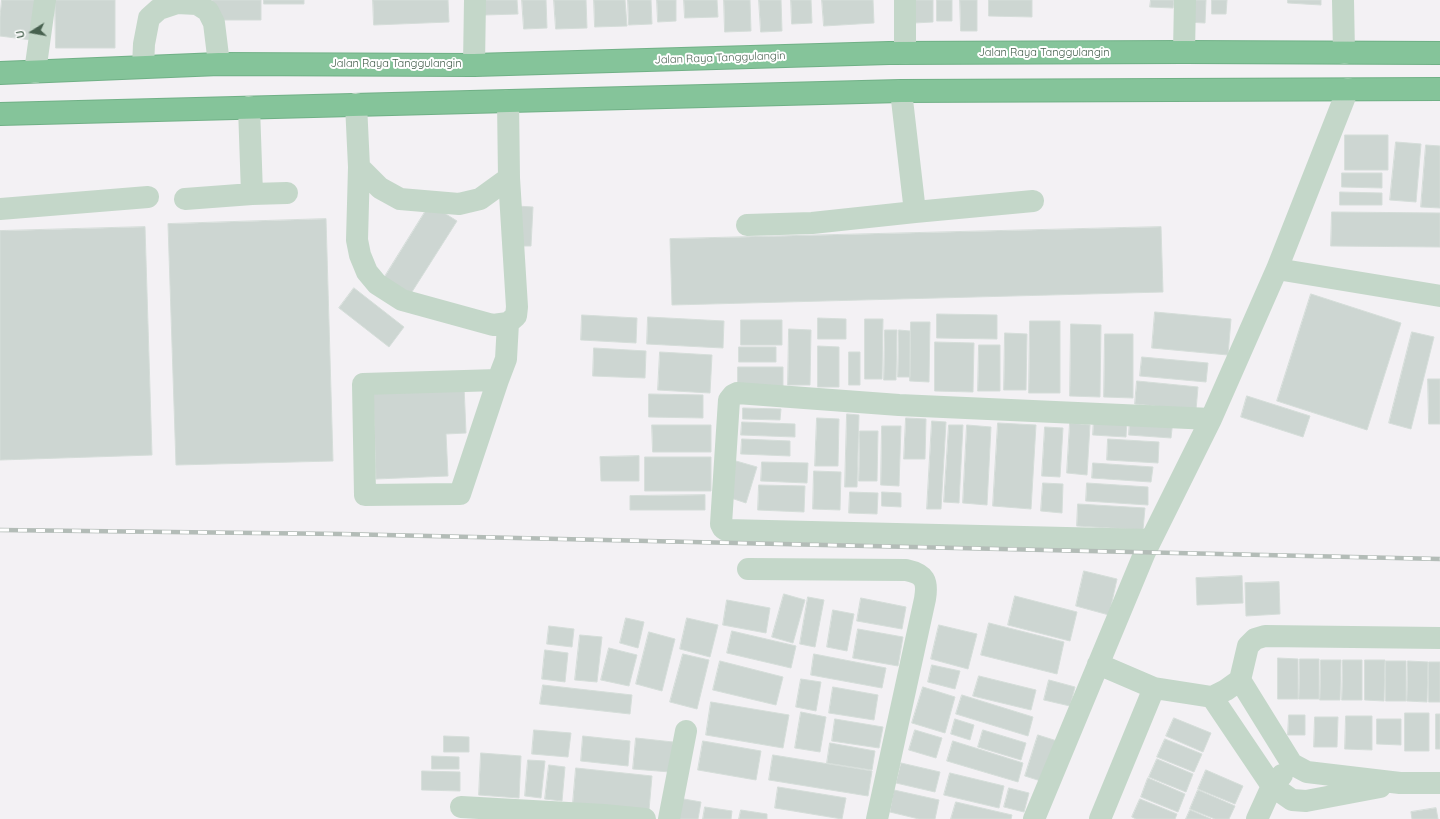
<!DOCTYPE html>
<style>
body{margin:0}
#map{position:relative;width:1440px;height:819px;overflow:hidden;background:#f3f1f4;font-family:Quicksand,sans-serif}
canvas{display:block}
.north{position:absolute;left:12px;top:12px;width:40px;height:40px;-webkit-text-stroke:3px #fff;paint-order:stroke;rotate:259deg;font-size:11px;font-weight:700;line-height:16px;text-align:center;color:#47614f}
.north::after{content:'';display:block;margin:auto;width:14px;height:18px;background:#47614f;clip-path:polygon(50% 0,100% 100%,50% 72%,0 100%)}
</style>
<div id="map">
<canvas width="1440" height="819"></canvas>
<div class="north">U</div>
</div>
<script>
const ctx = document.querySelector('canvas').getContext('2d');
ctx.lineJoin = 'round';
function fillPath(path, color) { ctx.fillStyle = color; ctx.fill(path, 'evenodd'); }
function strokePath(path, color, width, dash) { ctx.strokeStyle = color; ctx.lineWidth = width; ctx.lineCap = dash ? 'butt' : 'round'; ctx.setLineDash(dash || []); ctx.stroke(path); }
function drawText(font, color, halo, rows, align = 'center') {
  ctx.font = font + ' Quicksand,sans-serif'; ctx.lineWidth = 4; ctx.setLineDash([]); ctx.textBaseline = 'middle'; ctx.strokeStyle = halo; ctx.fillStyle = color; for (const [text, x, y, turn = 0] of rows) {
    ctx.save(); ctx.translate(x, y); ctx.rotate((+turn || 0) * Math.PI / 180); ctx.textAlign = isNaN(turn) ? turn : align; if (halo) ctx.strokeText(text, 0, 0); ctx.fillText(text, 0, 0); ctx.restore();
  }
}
const building = new Path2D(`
 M2,0h34l-5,40 -31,-4v-19z
 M55,0h60v48h-59z
 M213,0h48v20h-48z
 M264,0h40v4h-40z
 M373,0h75l1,22 -75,3z
 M484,0h33l1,14 -33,1z
 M522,0h24l1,28 -23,1z
 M554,0h32l1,28 -31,1z
 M594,0h31l2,26 -32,1z
 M628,0h23l1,24 -23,1z
 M657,0h19v21l-18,1z
 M684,0h33l1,17 -33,1z
 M724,0h26l1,31 -26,1z
 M759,0h22l1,31 -21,1z
 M791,0h20l1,23 -20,1z
 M822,0h51l1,23 -50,3z
 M914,0h19v22l-19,1z
 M937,0h15v21h-15z
 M960,0h17v31h-16z
 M989,0h43v17l-43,-1z
 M1151,0h23l-1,8 -23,-1z
 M1187,0h19l-1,23 -19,-1z
 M1212,0h15l-1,14h-14z
 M1288,0h33v5l-33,-2z
 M1345,135h43v35h-43z
 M1396,142l25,2 -5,58 -26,-2z
 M1426,145l14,1v62l-19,-1z
 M1342,173h40v15l-40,-1z
 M1340,192l42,1v12h-42z
 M430,204l27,17 -47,74 -26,-17z
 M516,206l17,1 -2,39h-16z
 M1332,212l108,1v34l-109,-1z
 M326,219l7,242 -157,4 -8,-241z
 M145,227l7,228 -152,5v-229z
 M1161,227l2,65 -491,13 -2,-66z
 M354,288l50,39 -15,20 -50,-39z
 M1311,294l90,29 -34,107 -90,-29z
 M1155,312l76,7 -3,36 -76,-7z
 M937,314l60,1v24l-60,-1z
 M582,315l55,3 -1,25 -55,-3z
 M648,317l76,4 -1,27 -76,-4z
 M818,318l28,1v20h-28z
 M865,319h18l-1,60h-17z
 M741,320h41v25h-41z
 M1030,321h30v72h-31z
 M911,322h19l-1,60 -19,-1z
 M1071,324l30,1 -1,72 -30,-1z
 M789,329l22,1 -1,55h-22z
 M885,330h12l-1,50h-12z
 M899,330l11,1v46h-12z
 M1412,332l22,5 -23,92 -22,-6z
 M1005,333l22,1 -1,56h-22z
 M1105,334h28v64l-29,-1z
 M935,342l39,1 -1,49 -38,-1z
 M979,345h21v46h-22z
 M818,346l21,1v40h-21z
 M739,347h37v15h-37z
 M594,348l52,3 -1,27 -52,-2z
 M660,352l52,3 -2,38 -52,-3z
 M849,352h11v33h-11z
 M1142,357l66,6 -2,19 -66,-6z
 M738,367h45v23l-45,-1z
 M1428,379h12v45h-11z
 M1137,381l61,6 -2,23 -61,-6z
 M464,385l2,48 -20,1 2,42 -72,3 -3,-91z
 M649,394l54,1v23l-54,-1z
 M1247,396l63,20 -7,21 -62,-20z
 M743,408l38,1 -1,11 -37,-1z
 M847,414l12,1 -2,72h-12z
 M1130,417l43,3 -2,18 -42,-3z
 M817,418l22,1 -1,47h-23z
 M906,418l20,1 -1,40h-21z
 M1094,418l33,2 -1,17 -33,-2z
 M932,421l14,1 -5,87h-14z
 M742,422l53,2v13l-54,-2z
 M998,423l38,2 -5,84 -38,-3z
 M1070,423l20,2 -3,50 -20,-2z
 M652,425h59v27h-58z
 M949,425h14l-4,78 -15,-1z
 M967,425l24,2 -4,78 -24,-2z
 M882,426h19l-2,60 -18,-1z
 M1045,427l18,1 -3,49 -18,-1z
 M860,431h18l-1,50h-18z
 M742,439l48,2v15l-49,-2z
 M1108,439l51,3 -1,21 -51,-3z
 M639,456v25h-38l-1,-24z
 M645,457h66v34h-66z
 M736,461l21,6 -11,36 -21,-7z
 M762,462l46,1 -1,20 -46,-2z
 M1093,463l60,4 -2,15 -59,-4z
 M814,471l27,1 -1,38 -27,-1z
 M1043,483l20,1 -1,29 -21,-2z
 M1087,483l61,4v18l-62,-4z
 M759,485l46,1 -1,26 -46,-2z
 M850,492l28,1 -1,21 -28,-1z
 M882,492l19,1v14l-19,-1z
 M705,495v15h-75v-14z
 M1078,504l67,4 -2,22 -66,-4z
 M1084,571l33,8 -8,36 -33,-9z
 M1242,576l1,27 -46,2 -1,-27z
 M1279,582l1,32 -34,2 -1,-33z
 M784,594l21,6 -12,43 -21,-6z
 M1015,596l62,16 -7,29 -62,-16z
 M808,597l16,3 -9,47 -15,-3z
 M861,598l45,9 -4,22 -45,-8z
 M727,600l43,8 -4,25 -43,-8z
 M833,610l21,4 -7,37 -20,-4z
 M626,618l18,4 -6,26 -18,-5z
 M687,618l31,7 -8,32 -30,-8z
 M989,623l75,19 -7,32 -76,-19z
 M939,625l38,9 -9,35 -37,-10z
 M549,626l25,3 -2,18 -25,-3z
 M858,629l45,8 -5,29 -45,-8z
 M732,631l64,15 -5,22 -64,-15z
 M649,632l26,7 -13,52 -26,-7z
 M580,635l22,2 -5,45 -22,-2z
 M609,648l28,7 -8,31 -28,-6z
 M545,650l23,3 -3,29 -23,-3z
 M683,654l26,6 -12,49 -27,-7z
 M814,654l72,14 -4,20 -71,-13z
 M1278,658l20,1v40h-20z
 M1300,659h19v40h-20z
 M1321,660h20l-1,40h-20z
 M1343,660h19v40h-20z
 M1365,660h20l-1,41 -19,-1z
 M720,661l63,16 -7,28 -63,-15z
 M1386,661h20v40h-20z
 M1408,661l20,1 -1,40 -20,-1z
 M1429,662h11v40h-11z
 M932,665l28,6 -5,18 -27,-7z
 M979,676l57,14 -5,20 -58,-14z
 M801,679l20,3 -5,29 -20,-4z
 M1049,680l26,7 -5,19 -26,-6z
 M543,685l89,10 -2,19 -90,-10z
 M833,687l45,8 -4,25 -45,-7z
 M923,687l32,10 -10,36 -33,-10z
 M962,695l71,22 -5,19 -72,-22z
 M711,702l78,13 -6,33 -77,-13z
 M801,712l25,5 -6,35 -25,-4z
 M1405,713h24v38h-24z
 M1436,714h4v35h-4z
 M1289,715h16v20h-17z
 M1346,716h26v34l-27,-1z
 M1315,717h23l-1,30h-23z
 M1174,718l37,15 -8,19 -37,-16z
 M835,719l48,8 -4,21 -47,-7z
 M955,719l19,6 -4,15 -19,-6z
 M1377,719h24v26l-24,-1z
 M534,730l37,3 -3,24 -36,-3z
 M915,730l27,8 -6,20 -27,-8z
 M983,730l43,13 -5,17 -43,-13z
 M1038,735l19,6 -13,41 -19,-6z
 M444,736l25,1v15h-25z
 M583,736l47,5 -2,25 -47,-5z
 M636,738l37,4 -3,30 -37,-3z
 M1165,739l37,15 -8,18 -37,-15z
 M703,741l58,10 -5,29 -58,-10z
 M953,741l70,22 -5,19 -71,-21z
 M830,743l45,8 -3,19 -45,-7z
 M481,753l40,3 -2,42 -40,-3z
 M773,755l99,16 -4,25 -99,-16z
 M432,756l27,1v12h-27z
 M1157,759l36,15 -7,18 -37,-15z
 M528,760l17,1 -4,37 -16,-2z
 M901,763l39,9 -5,20 -39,-9z
 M549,765l16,2 -3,34 -17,-2z
 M576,768l76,8 -3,34 -76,-7z
 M1206,770l37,16 -8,18 -37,-15z
 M422,771l38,1v19l-38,-1z
 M950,773l54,13 -5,22 -55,-13z
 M1148,778l37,16 -7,18 -37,-15z
 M778,787l68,11 -4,21 -67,-11z
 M1009,788l20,5 -5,19 -20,-5z
 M894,790l45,10 -4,19h-16l-29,-7z
 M1198,790l37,16 -6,13h-14l-25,-10z
 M678,798l23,4 -3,17h-23z
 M1140,799l37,15 -2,5h-39l-4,-2z
 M956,802l56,13 -1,4h-60z
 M705,807l27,4 -1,8h-28z
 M1436,808l2,11h-26l-1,-7z
 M741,810l26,4v5h-28z
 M1190,810l21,9h-25z`);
fillPath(building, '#cdd6d2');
strokePath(building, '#d5ddd9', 1);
const highway = new Path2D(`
 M0,73l219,-9 255,1 415,-12 295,-1 256,1
 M0,114l901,-23 539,-2`);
strokePath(highway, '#70b086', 24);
strokePath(new Path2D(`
 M905,0v53
 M1343,0l1,53
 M1184,52l1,-52
 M474,65l1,-65
 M143,67l1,-23 5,-26 10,-9 18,-6 20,1 11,7 6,12 5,41
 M35,72l10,-72
 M356,104l3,63 -2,73 3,15 7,17 10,12 25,16 91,25 15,-2 8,-7 1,-9 -8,-129 -1,-77
 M249,107l3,87
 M359,167l21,21 20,11 59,5 21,-5 29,-21
 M185,199l67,-5 35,-1
 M0,209l148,-12
 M915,212l118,-11
 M747,225l65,-2 103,-11 -14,-121
 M1277,269l163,27
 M498,380l-38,114 -95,1 -2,-111 135,-4 8,-21 2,-36
 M1151,540l-425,-10 -3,-2 -2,-4 8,-124 4,-5 4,-2 162,12 312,14
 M748,569l158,1c19,4 22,11 19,29l-48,220
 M1098,664l56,24 58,9 14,-7 14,-10 8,-34 7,-7 10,-3 175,2
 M1240,680l52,84 15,8 93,11h40
 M1212,697l60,89 20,14 14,1 74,-14
 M461,807l143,8 41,4
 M669,819l17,-88
 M1034,819l111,-267 66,-133 66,-150 71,-180
 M1100,819l54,-131
 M1257,819l15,-33 10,-11`), '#c4d7c9', 22);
strokePath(highway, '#85c49a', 22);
const rail = new Path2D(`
 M0,530l341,4 1099,25`);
strokePath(rail, '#b3bcb7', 4.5);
strokePath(rail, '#fff', 3, [9]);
drawText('11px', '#47614f', '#fff', [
 ["Jalan Raya Tanggulangin",1044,53],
 ["Jalan Raya Tanggulangin",720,58,-2],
 ["Jalan Raya Tanggulangin",396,64]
]);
</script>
